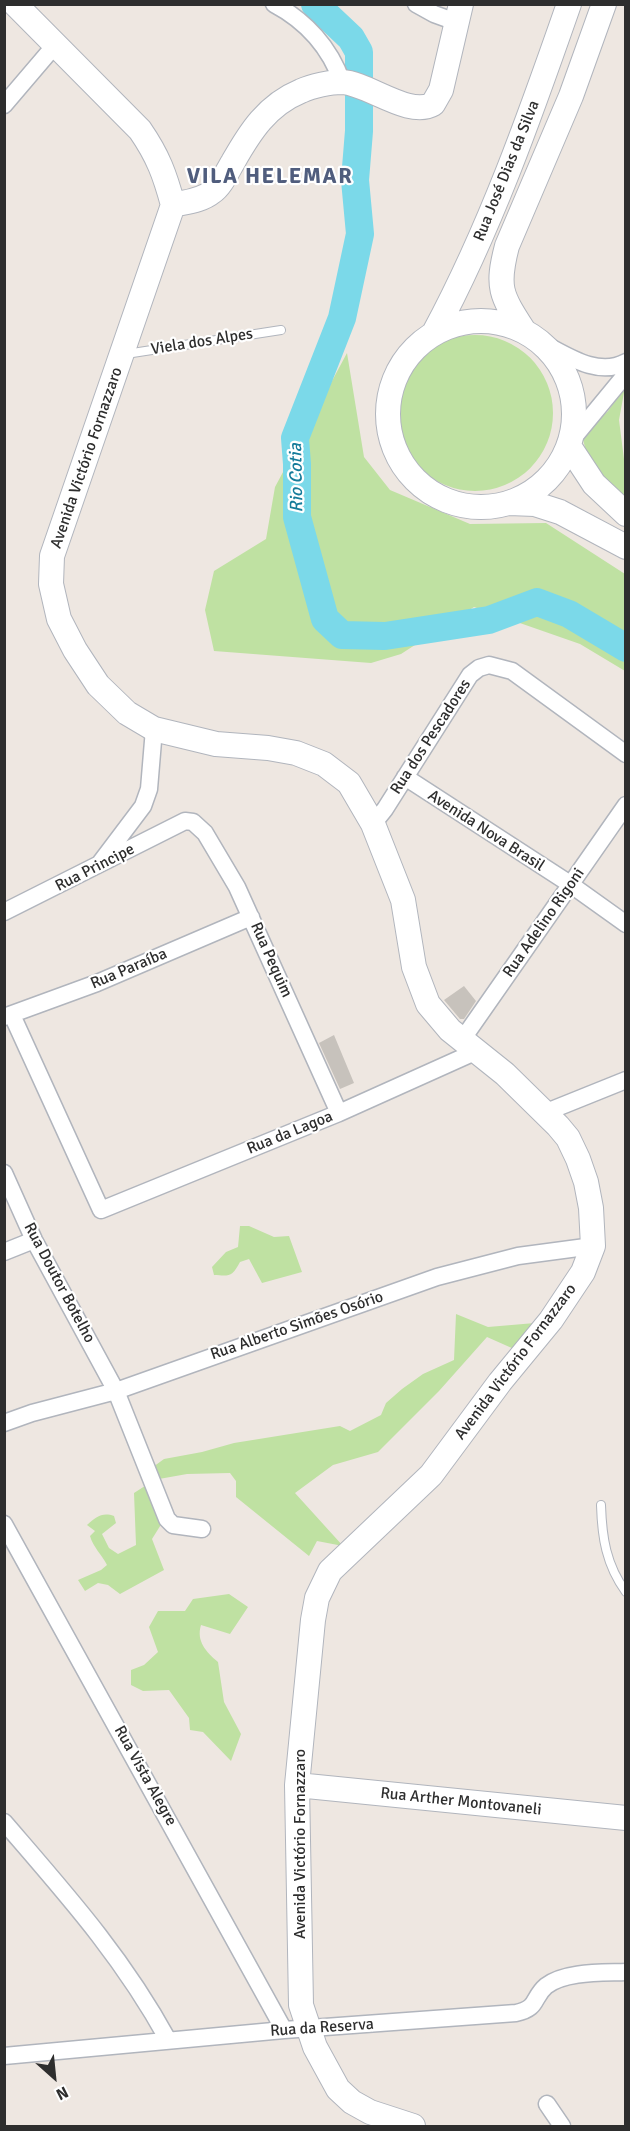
<!DOCTYPE html>
<meta charset="utf-8">
<style>
body{margin:0}
#map{position:relative;width:630px;height:2131px;overflow:hidden;background:#eee7e1;font-family:Signika,sans-serif}
canvas{display:block}
.frame{position:absolute;inset:0;border:6px solid #2e2e2e;pointer-events:none}
.north{position:absolute;left:24px;top:2047px;width:60px;height:60px;-webkit-text-stroke:4px #fff;paint-order:stroke;rotate:153deg;font-size:16px;font-weight:700;line-height:24px;text-align:center;color:#2e2e2e}
.north::after{content:'';display:block;margin:auto;width:21px;height:27px;background:#2e2e2e;clip-path:polygon(50% 0,100% 100%,50% 72%,0 100%)}
</style>
<div id="map">
<canvas width="630" height="2131"></canvas>
<div class="frame"></div>
<div class="north">N</div>
</div>
<script>
const ctx = document.querySelector('canvas').getContext('2d');
ctx.lineJoin = 'round';
function fillPath(path, color) { ctx.fillStyle = color; ctx.fill(path, 'evenodd'); }
function strokePath(path, color, width, dash) { ctx.strokeStyle = color; ctx.lineWidth = width; ctx.lineCap = dash ? 'butt' : 'round'; ctx.setLineDash(dash || []); ctx.stroke(path); }
function drawText(font, color, halo, rows, align = 'center') {
  ctx.font = font + ' Signika,sans-serif'; ctx.lineWidth = 4.5; ctx.setLineDash([]); ctx.textBaseline = 'middle'; ctx.strokeStyle = halo; ctx.fillStyle = color; for (const [text, x, y, turn = 0] of rows) {
    ctx.save(); ctx.translate(x, y); ctx.rotate((+turn || 0) * Math.PI / 180); ctx.textAlign = isNaN(turn) ? turn : align; if (halo) ctx.strokeText(text, 0, 0); ctx.fillText(text, 0, 0); ctx.restore();
  }
}
fillPath(new Path2D(`
 M397 413a78 78 0 1 1 156 0a78 78 0 1 1-156 0Z
 M347,353l17,104 26,33 80,34 76,-1 79,51v97l-45,-27 -106,-37 -73,47 -30,9 -157,-12 -9,-41 9,-39 52,-32 9,-52z
 M625,387l-6,33 6,47v32l-34,-31 -8,-28 8,-13 17,-16z
 M240,1226h9l25,11 15,-1 13,36 -40,11 -13,-24 -9,3c-8,15 -10,14 -26,13l-2,-8 14,-15 12,-5z
 M456,1314l32,13 47,-4 -21,26 -27,-12 -48,54 -61,61 -45,13 -38,28 48,53 -26,-5 -8,15 -73,-59v-16l-6,-8 -43,1 -28,5 -6,-12 11,-8 38,-7 32,-9 106,-17 10,5 31,-16 5,-12 16,-14 21,-15 31,-14z
 M148,1484l14,39 -10,16 12,31 -44,24 -12,-9 -10,-2 -13,8 -7,-11 23,-10 6,-5c-5,-10 -14,-18 -17,-29l5,-5 -8,-6c9,-8 15,-13 27,-9l2,7 -14,11 7,14 9,6 18,-9 -2,-52z
 M229,1594l19,13 -18,27 -29,-9c-5,16 5,27 17,37l6,40 17,32 -10,27 -28,-29 -13,-2 -1,-12 -20,-28 -26,1 -12,-6v-15l13,-5 14,-13 -9,-25 9,-16h27l8,-12z`), '#bfe1a2');
strokePath(new Path2D(`
 M315,4l36,34 8,14v79l-4,49 5,54 -18,84 -47,120 2,26v53l28,102 17,16 43,1 104,-16 48,-18 32,12 57,34`), '#7bd9e9', 28);
fillPath(new Path2D(`
 M464,986l12,15 -12,18h-4l-16,-19z
 M334,1035l20,48 -14,6 -21,-46z`), '#c7c2bc');
const lane = new Path2D(`
 M126,354l155,-24
 M601,1505c1,32 5,60 25,87`);
const street = new Path2D(`
 M274,4c32,17 56,44 68,78
 M416,4l18,10 22,8
 M4,105l52,-61
 M539,341c26,13 58,37 87,21
 M570,442l56,-68
 M405,777l165,107 56,40
 M373,824l12,-15 85,-134 9,-7 10,-3 23,6 114,83
 M100,863l43,-57 6,-17 5,-60
 M4,912l181,-91 8,1 12,11 32,54 102,226
 M12,1015l89,195 238,-97 138,-62
 M4,1017l93,-34 154,-66
 M462,1040l164,-235
 M544,1113l82,-33
 M4,1173l30,67 82,151 51,128 6,6 29,4
 M4,1252l30,-12
 M4,1423l28,-10 84,-22 321,-114 81,-21 75,-10
 M4,1524l280,506
 M4,1822c62,72 118,134 164,218
 M4,2056l280,-26 232,-17c23,-5 16,-15 30,-27 19,-15 57,-13 80,-14
 M547,2104l15,22`);
const secondary = new Path2D(`
 M15,4l125,126c18,26 25,45 33,75
 M173,205l-121,351 -1,28 8,35 16,31 23,35 29,28 27,16 62,15 52,4 28,5 28,11 25,19 24,41 30,76 11,67 14,37 22,26 55,44 53,52 10,12 10,21 8,23 5,26 2,38 -10,26 -32,48 -51,62 -69,93 -101,96 -13,27 -4,22 -16,165 4,220 14,42 23,42 14,13 18,10 43,14
 M173,205c12,-3 28,-4 39,-13 9,-6 15,-20 21,-30 17,-30 34,-57 68,-71 11,-5 29,-9 41,-9 26,1 67,36 91,22l8,-14 20,-86
 M388 414a93 93 0 1 1 186 0a93 93 0 1 1-186 0Z
 M524,331c-23,-36 -28,-43 -17,-85l64,-150 33,-92
 M434,333c56,-104 96,-217 135,-329
 M569,446l25,38 32,30
 M509,503l26,1 25,8 66,35
 M297,1785l329,33`);
strokePath(lane, '#b1b5bd', 10);
strokePath(street, '#b1b5bd', 19);
strokePath(secondary, '#b1b5bd', 26);
strokePath(lane, '#fff', 8);
strokePath(street, '#fff', 16);
strokePath(secondary, '#fff', 24);
drawText('16px', '#2e2e2e', '#fff', [
 ["Rua José Dias da Silva",507,171,-68],
 ["Viela dos Alpes",202,342,-9],
 ["Avenida Victório Fornazzaro",87,458,-71],
 ["Rua dos Pescadores",431,737,-57],
 ["Avenida Nova Brasil",486,831,33],
 ["Rua Principe",95,868,-27],
 ["Rua Adelino Rigoni",544,923,-55],
 ["Rua Pequim",271,960,66],
 ["Rua Paraíba",129,969,-23],
 ["Rua da Lagoa",290,1133,-22],
 ["Rua Doutor Botelho",59,1283,62],
 ["Rua Alberto Simões Osório",297,1326,-19],
 ["Avenida Victório Fornazzaro",516,1362,-53],
 ["Rua Vista Alegre",145,1776,61],
 ["Rua Arther Montovaneli",461,1802,6],
 ["Avenida Victório Fornazzaro",301,1844,-90],
 ["Rua da Reserva",322,2028,-4]
]);
drawText('italic 18px', '#167c9a', '#fff', [
 ["Rio Cotia",297,478,-91]
]);
ctx.letterSpacing = '1.5px';
drawText('bold 22px', '#505d7d', '#fff', [
 ["VILA HELEMAR",270,177]
]);
ctx.letterSpacing = '0px';
</script>
